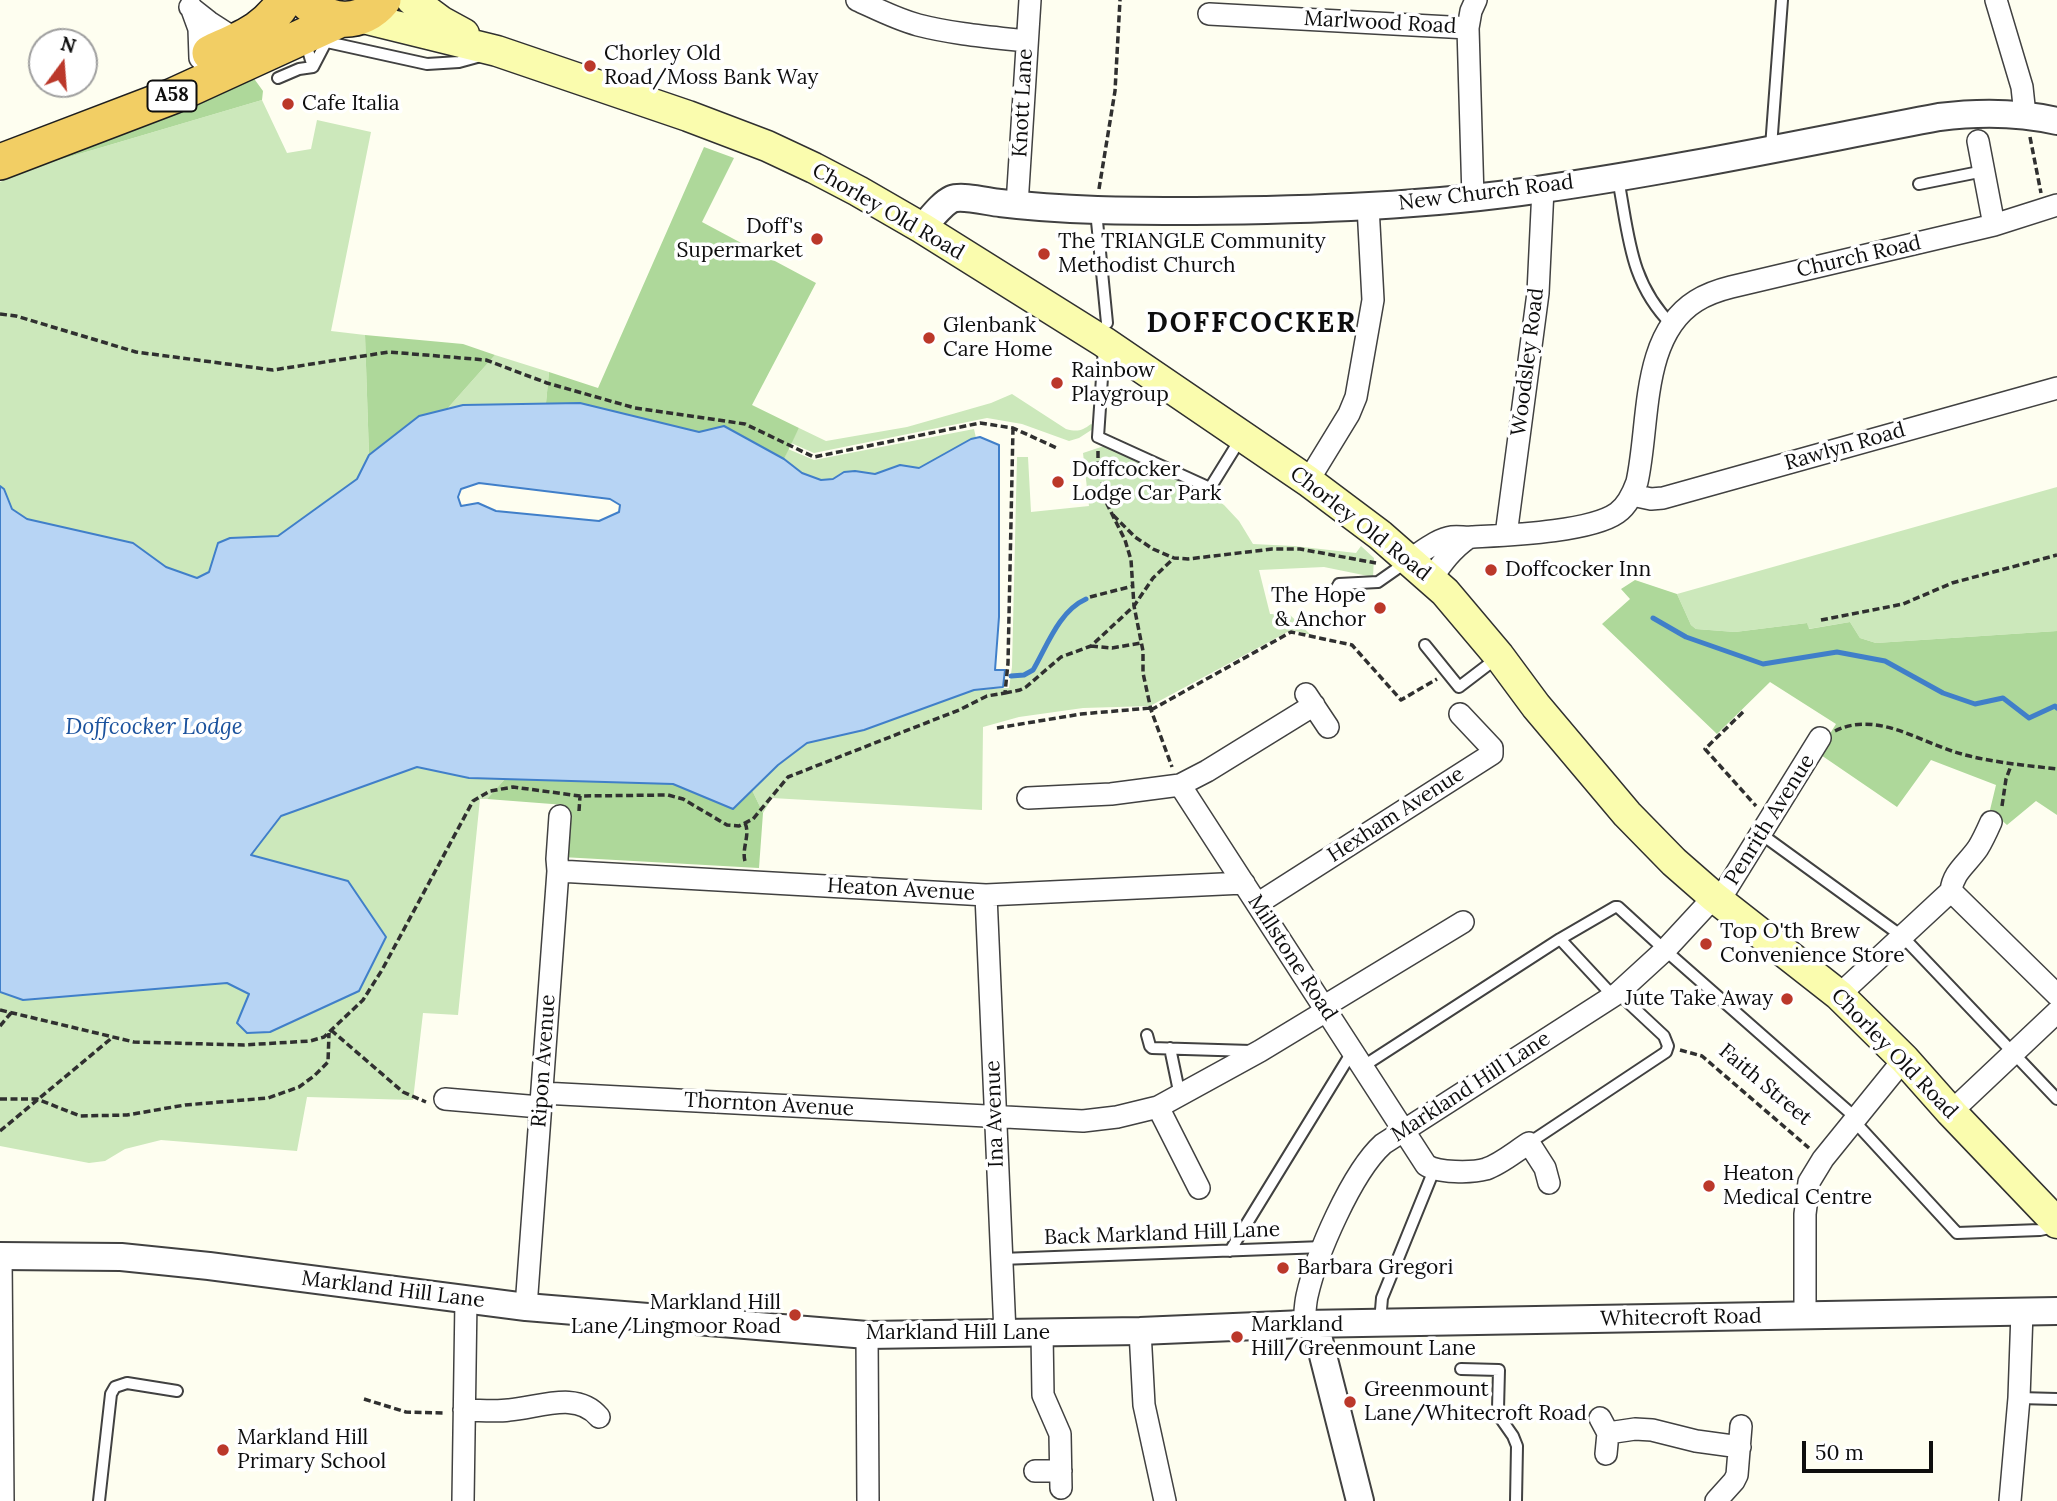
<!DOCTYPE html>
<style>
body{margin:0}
#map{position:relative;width:2057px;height:1501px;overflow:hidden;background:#fefef0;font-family:Lora,serif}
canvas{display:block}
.north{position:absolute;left:28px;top:28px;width:70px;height:70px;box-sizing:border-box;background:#fff;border:2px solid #9f9f9f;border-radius:50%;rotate:16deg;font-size:19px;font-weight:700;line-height:28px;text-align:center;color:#0e0e0e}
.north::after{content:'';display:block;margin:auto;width:24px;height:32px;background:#bb382a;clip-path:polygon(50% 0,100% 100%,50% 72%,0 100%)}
.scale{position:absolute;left:1802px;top:1441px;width:131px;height:32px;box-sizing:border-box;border:4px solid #0e0e0e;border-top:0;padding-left:9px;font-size:21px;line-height:24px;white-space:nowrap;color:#0e0e0e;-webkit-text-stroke:5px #fff;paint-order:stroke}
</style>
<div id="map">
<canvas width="2057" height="1501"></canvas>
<div class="north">N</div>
<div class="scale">50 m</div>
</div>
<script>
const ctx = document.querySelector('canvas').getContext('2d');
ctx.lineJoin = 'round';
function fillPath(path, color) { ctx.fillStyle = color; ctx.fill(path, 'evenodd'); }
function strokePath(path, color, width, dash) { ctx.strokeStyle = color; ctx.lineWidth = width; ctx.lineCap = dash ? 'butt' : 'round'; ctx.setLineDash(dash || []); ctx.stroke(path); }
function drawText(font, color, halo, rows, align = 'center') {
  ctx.font = font + ' Lora,serif'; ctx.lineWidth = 7; ctx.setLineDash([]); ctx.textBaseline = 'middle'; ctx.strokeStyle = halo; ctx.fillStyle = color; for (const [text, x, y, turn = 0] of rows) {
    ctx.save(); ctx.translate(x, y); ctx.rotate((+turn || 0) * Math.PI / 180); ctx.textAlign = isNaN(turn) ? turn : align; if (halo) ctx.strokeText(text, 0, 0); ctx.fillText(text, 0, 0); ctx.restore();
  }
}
fillPath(new Path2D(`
 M262,100l25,53 24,-4 6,-29 54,12 -40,199 34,4 4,120 -12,24 -79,57 -48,2 -21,35 -12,5 -31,-11 -33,-24 -106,-24 -15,-10 -8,-20 -4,-3v-304l35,-15z
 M495,355l54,17 -3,31 -83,2 -16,4z
 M1012,394l54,35c11,3 16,2 25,-5l5,3 -17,11 -10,3 -47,-17 -35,-6 -173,35 -23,-10 8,-15 27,13 81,-14 84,-24z
 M974,429l2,9 -5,1 -52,29 -19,-3 -25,10 -20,-4 -11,1 -11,7 -12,1 -20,-7 -17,-14 4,-10 26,11z
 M1104,446l99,44 21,15 15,16 14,23 41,2 62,7 5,-7 13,12 -1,19 -49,-10 -65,3 11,44 20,1 21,20 -20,-5 -141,76 -67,2 -64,9 -36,10 -1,83 -210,-12 -9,15 -11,-23 26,-25 29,-22 57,-13 110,-40 35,-2 3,-21 5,-210h11l3,55 58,-6 -6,-53z
 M2057,487v144l-181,12 -16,-5 -10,-16 -42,7 -1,-6 -72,9 -39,-3 -5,-4 -14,-31z
 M417,767l50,11 38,1 -18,20h-7l-22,216 -35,-2 -10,87 -106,-3 -10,54 -136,-11 -36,9 -20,12 -16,2 -89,-17v-154l23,8 204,-17 22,11 -2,39 23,-1 89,-41 -11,-110 -98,-26 31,-39z`), '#cce8bb');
fillPath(new Path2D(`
 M250,73l13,18 -1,9 -227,67z
 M704,147l30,11 -32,64 114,61 -64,122 47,23 -15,31 -60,-33 -25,6 -119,-29h-34l3,-31 49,16z
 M365,335l98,9 32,11 -48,54 -28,7 -50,39z
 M1635,580l42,14 14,31 5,4 39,3 72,-9 2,6 41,-7 10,16 16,5 181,-12v184l-21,-14 -29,24 -17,-15 6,-25 -65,-25 -34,47 -79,-54 18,-29 -66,-42 -53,52 -115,-110 28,-25 -9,-10z
 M505,779l168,5 59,25 20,-19 11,23 -4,55 -197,-11 3,-52 -78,-6z`), '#aed89a');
const water = new Path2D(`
 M580,403l119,29 25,-6 60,33 18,14 19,7 12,-1 11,-7 11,-1 20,3 25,-9 19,3 52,-29 9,-2 19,8v172l-4,53h10l-2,17 -29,3 -110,40 -57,13 -29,22 -45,44 -60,-25 -204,-6 -52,-11 -136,49 -30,39 97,26 38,56 -27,54 -89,41 -23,1 -10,-10 12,-29 -22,-11 -204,17 -23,-8v-506l4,3 8,20 15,10 106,24 33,24 31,11 12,-6 9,-29 12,-5 48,-2 79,-57 12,-24 50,-39 44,-11zM479,483l131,16 10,6 -1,7 -20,9 -103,-10 -18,-8 -17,3 -3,-9 3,-8z`);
fillPath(water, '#b7d4f4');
strokePath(water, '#407fc9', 2);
strokePath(new Path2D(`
 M1653,618l33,19 77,27 74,-12 48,9 58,32 32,11 28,-6 26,20 26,-12 2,2
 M1011,676l13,-1 9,-5c14,-24 26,-59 53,-71`), '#407fc9', 5);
const service = new Path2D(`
 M303,40l4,7 6,20 13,-25
 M318,40l109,24 32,-2 22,-6
 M278,78l21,-9 14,-2
 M1771,147l11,-147
 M1618,179c11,56 11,103 54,146
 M1919,184l65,-13
 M1096,211l11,112
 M1104,348l-6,89 112,51 31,-50
 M1333,595l6,-11 39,-2 30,-21
 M1425,645l34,42 38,-29
 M1761,834l142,103 154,162
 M1560,939l53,57
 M1147,1035l3,11 2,2 99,3
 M1170,1048l10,48
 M1362,1067l198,-128 55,-32h3l47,43 191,168
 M1854,1121l103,112 83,-3 14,-3
 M1529,1143l137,-91 2,-6 -4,-10 -46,-43
 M1230,1251l122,-199
 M1001,1259l322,-12
 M1380,1322l2,-24 52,-128
 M1461,1369l38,1 -1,39 1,7 14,20 4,10 -1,55
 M2019,1398l38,1
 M99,1501l12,-107 4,-7 12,-4 50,8`);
const minor = new Path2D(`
 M857,0c20,9 39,19 61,25 35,9 72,12 108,16
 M1996,0l26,87 3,28
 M190,7l19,15 28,18
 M191,7l8,22 1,29 7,6
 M1209,14l259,14
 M1978,141l16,84
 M1473,198l-5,-170 3,-17 5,-11
 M1017,205l13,-205
 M1308,481l41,-67 7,-17 17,-97 -5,-94
 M1632,495l19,4 12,-1 394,-110
 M1506,535l32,-242 5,-104
 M1409,560c13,-8 28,-21 43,-23 7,-1 14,1 21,0 35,-2 117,-5 144,-24 11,-8 16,-20 20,-31 13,-58 3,-146 59,-181 11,-7 23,-11 35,-14l263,-62 63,-20
 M1431,579c11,-16 21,-30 37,-41
 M1306,694l22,33
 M1180,785l246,380c11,8 46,8 60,4 15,-5 30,-18 43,-26l16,25 4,15
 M1028,798l83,-4 69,-9 27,-14 107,-66
 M558,871l428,24 258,-12
 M1951,891l106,104
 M1951,891c2,-19 16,-27 27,-43 5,-8 9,-17 13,-26
 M986,895l19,438
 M1719,901l101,-163
 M1257,904l235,-150v-6l-32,-34
 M1839,995l112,-104
 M1323,1007l140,-85
 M542,1093l541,28 34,-4 41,-10 102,-56 66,-40
 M445,1099l95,8
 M1158,1107l41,81
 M1951,1112l106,-100
 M1,1256l2,245
 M526,1307l32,-436 -1,-12 3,-43
 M1805,1316v-102l4,-32 14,-23 81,-100
 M1304,1324c1,-10 1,-19 3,-28 9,-41 45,-124 76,-152l235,-151 47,-43 49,-53
 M1140,1331l4,74 21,96
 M1042,1333l1,62 17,39 1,54
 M867,1335l1,166
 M464,1410c15,0 30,2 45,0 29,-2 68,-20 90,7
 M1600,1418l8,15 -2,21
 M1608,1433l27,-4 17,1 44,11 44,6
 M1035,1471h26
 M463,1501l3,-202
 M1716,1501l18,-20 3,-6 4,-49
 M2010,1501l9,-103 3,-86`);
const tertiary = new Path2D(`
 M922,228c8,-8 19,-24 30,-29 10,-4 37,3 48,4 64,8 130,8 195,8 116,-1 233,-5 348,-22 133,-19 264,-47 396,-72 39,-5 79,-5 118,4
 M0,1256l121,1 88,9 317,41 341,28 273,-4 164,-7 753,-13
 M1315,1324l45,177`);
const secondary = new Path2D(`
 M412,0l30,22 22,12
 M359,17l138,34 191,65 79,30 47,22 44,23 64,37 182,114 204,139 72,54 65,57 54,64 37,50 91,108 47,48 40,35 125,98 65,64 47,53 106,111`);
const trunk = new Path2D(`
 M305,0c22,24 56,27 78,0
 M210,53c32,-15 55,-22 75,-53
 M0,162l173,-66 166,-76`);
strokePath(service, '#414141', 14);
strokePath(minor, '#414141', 24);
strokePath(tertiary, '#414141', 30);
strokePath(secondary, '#303030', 33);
strokePath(trunk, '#1f1f1f', 38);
strokePath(new Path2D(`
 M2030,137l11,56
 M1099,189l16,-98 5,-91
 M0,314l16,2 120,36 137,18 116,-18 97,8 61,23 88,25 110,16 69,33 166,-34 33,5 46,21
 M1098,451v11l9,42 18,36 6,20 3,46 9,45v22l8,37 21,57
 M1113,515l22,22 18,12 21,9 14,1 84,-10h28l76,14
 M1090,597l43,-11
 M1821,620l82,-16 49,-21 105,-28
 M1091,646l21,2 29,-5
 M1005,693l15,-3 6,-3 35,-30 30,-11 43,-40 19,-28 21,-20
 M1151,710l140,-78 61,13 49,55 36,-21
 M1743,712l-38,37 51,57
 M997,728l84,-14 70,-6
 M1835,731c40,-20 82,9 120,21 32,10 68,13 102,17
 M2002,806l4,-27 6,-16
 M579,811l1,-15
 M745,823c6,13 -5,27 1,41
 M0,1010l134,32 110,3 66,-4 14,-4 39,-37 19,-30 91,-169 17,-10 23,-4 67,9 88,-1 15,4 44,26 12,1 14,-7 35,-42 171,-67 28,-14 18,-3 3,-30 5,-235
 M0,1026l11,-13
 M331,1030l72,62 23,10
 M1680,1050l22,6 107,92
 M0,1099h37l43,17 47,-1 58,-10 83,-7 31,-11 15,-11 14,-14 1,-29
 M0,1131l113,-94
 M364,1399l42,13 40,1`), '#303030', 3.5, [7, 3.5]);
strokePath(service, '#fff', 10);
strokePath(minor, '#fff', 21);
strokePath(tertiary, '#fff', 26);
strokePath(secondary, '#fafcae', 30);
strokePath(trunk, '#f2ce64', 35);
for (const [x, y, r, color] of [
 [590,66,7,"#bb382a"],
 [288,104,7,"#bb382a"],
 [817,239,7,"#bb382a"],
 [1044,254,7,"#bb382a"],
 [929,338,7,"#bb382a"],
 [1057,383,7,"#bb382a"],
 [1058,482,7,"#bb382a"],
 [1491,570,7,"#bb382a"],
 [1380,608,7,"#bb382a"],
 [1706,944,7,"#bb382a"],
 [1787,999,7,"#bb382a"],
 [1709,1186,7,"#bb382a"],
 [1283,1268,7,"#bb382a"],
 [795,1315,7,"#bb382a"],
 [1237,1337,7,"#bb382a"],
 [1350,1402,7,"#bb382a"],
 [223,1450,7,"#bb382a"]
]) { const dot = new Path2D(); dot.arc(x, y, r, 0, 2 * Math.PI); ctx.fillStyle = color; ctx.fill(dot); strokePath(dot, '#fff', 2.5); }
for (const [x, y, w] of [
 [172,96,49]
]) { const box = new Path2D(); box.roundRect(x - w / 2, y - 15.5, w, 31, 5); ctx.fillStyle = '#fff'; ctx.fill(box); strokePath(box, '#0e0e0e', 2); }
drawText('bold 19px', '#0e0e0e', null, [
 ["A58",172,96]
]);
drawText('21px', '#0e0e0e', '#fff', [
 ["Marlwood Road",1380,23,3],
 ["Knott Lane",1023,103,-87],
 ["New Church Road",1486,193,-7],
 ["Chorley Old Road",888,212,30],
 ["Church Road",1859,257,-13],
 ["Woodsley Road",1528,362,-83],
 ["Rawlyn Road",1845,447,-16],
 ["Chorley Old Road",1360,524,38],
 ["Hexham Avenue",1396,815,-33],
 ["Penrith Avenue",1770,820,-58],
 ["Heaton Avenue",901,890,3],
 ["Millstone Road",1292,958,57],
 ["Chorley Old Road",1894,1054,46],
 ["Ripon Avenue",544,1061,-86],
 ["Faith Street",1765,1085,40],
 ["Markland Hill Lane",1471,1087,-33],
 ["Thornton Avenue",769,1105,3],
 ["Ina Avenue",995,1114,-92],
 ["Back Markland Hill Lane",1162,1234,-2],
 ["Markland Hill Lane",393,1290,7],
 ["Whitecroft Road",1681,1318,-1],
 ["Markland Hill Lane",958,1333]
]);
drawText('21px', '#0e0e0e', '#fff', [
 ["Chorley Old",604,54],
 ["Road/Moss Bank Way",604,78],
 ["Cafe Italia",302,104],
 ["Doff's",803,227,"right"],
 ["Supermarket",803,251,"right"],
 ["The TRIANGLE Community",1058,242],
 ["Methodist Church",1058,266],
 ["Glenbank",943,326],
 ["Care Home",943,350],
 ["Rainbow",1071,371],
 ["Playgroup",1071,395],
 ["Doffcocker",1072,470],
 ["Lodge Car Park",1072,494],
 ["Doffcocker Inn",1505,570],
 ["The Hope",1366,596,"right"],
 ["& Anchor",1366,620,"right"],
 ["Top O'th Brew",1720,932],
 ["Convenience Store",1720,956],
 ["Jute Take Away",1773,999,"right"],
 ["Heaton",1723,1174],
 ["Medical Centre",1723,1198],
 ["Barbara Gregori",1297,1268],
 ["Markland Hill",781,1303,"right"],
 ["Lane/Lingmoor Road",781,1327,"right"],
 ["Markland",1251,1325],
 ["Hill/Greenmount Lane",1251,1349],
 ["Greenmount",1364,1390],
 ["Lane/Whitecroft Road",1364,1414],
 ["Markland Hill",237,1438],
 ["Primary School",237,1462]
], 'left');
drawText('italic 23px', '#1b529d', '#fff', [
 ["Doffcocker Lodge",154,727]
]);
ctx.letterSpacing = '2px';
drawText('bold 28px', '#0e0e0e', '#fff', [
 ["DOFFCOCKER",1252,324]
]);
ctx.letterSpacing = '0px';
</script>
